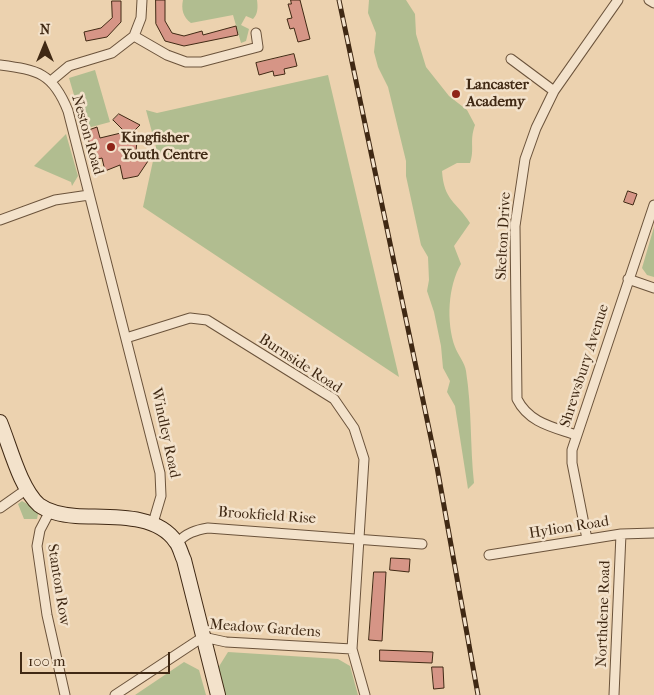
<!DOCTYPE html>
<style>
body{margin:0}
#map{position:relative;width:654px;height:695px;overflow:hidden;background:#ecd2af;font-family:"IM FELL French Canon",serif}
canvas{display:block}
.north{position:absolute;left:20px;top:20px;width:50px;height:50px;-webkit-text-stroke:4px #f3e2cb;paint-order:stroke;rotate:0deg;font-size:14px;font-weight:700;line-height:20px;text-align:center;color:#402914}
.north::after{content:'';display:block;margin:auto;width:18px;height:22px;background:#402914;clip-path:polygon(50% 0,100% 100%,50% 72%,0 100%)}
.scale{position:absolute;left:20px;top:652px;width:150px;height:22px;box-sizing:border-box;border:2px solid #402914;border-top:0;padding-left:6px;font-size:15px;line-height:18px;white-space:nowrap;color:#402914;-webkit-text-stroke:4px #f3e2cb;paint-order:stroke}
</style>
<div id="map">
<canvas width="654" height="695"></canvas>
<div class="north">N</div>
<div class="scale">100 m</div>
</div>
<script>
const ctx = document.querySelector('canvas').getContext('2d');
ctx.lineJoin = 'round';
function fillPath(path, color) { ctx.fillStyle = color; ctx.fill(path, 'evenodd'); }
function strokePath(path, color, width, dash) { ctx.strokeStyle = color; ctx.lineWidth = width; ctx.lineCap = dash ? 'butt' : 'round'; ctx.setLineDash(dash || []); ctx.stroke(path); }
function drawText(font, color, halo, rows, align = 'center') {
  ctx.font = font + ' "IM FELL French Canon",serif'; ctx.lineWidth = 5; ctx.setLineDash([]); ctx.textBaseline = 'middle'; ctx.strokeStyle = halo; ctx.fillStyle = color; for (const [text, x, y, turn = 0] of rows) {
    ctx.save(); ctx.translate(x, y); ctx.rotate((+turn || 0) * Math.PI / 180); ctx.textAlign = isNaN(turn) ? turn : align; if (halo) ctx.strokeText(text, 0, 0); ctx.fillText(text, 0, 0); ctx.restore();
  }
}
fillPath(new Path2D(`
 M183,0h74c1,7 1,14 -4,19l-7,-3 -5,9 8,4 -3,12 -5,2 -8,-28 -42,8c-8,-6 -10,-14 -8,-23z
 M369,0h37l9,14 1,20 10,33 23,29 18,14 8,15c-6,17 0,23 -5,38h-13l-15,8c2,30 14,30 28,52l-16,23 7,18c-13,22 -15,58 -6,83 3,8 10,16 11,24 6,38 4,75 8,112l-6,6 -13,-83 -8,-14 3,-11 -7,-13 -2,-22 -7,-34 -7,-21 2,-11 -1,-23 -7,-12 -15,-69v-15l-18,-74 -10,-20 -4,-15 2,-19 -8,-20z
 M95,70l15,52 -26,7 -15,-51z
 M328,75l71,302 -256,-170 13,-60 -10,-37 11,3z
 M66,134l12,42 -6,10 -1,-4 -37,-16z
 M654,227v50l-7,-2 -5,-7z
 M22,501l11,6 5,7 -1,5h-13l-6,-15z
 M228,652l110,7 12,7 8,29h-133l-7,-27z
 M184,662l15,8 7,25h-71z`), '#b1bd90');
const building = new Path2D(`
 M156,0h9v21l7,12 12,3 18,-5 1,4 33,-9 2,9 -54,11 -19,-5 -9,-17z
 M291,0h9l10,39 -12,3 -4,-14 -4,1 -3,-10 5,-1 -4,-14h3z
 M112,1h9v21l-14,15 -21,4 -2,-9 17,-4 11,-10z
 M294,54l3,12 -13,3 1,5 -11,2 -1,-5 -14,4 -3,-12z
 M119,114l21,11 -10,10 7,6 -1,10 16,4 -14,21 -15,3 -3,-14 -15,6 -3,-13 -8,2 -8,-29 11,-4 3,11 25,-6 -12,-12z
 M628,191l9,3 -4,11 -9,-3z
 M391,558l19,1 -1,13 -19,-2z
 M374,572h12l-4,69 -13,-1z
 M380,650l53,2 -1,11 -52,-2z
 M432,667h11l1,21 -10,1z`);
fillPath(building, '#d69586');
strokePath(building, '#402914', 1);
const street = new Path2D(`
 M649,0l5,3
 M134,36l7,-18 1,-18
 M511,59l43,32
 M0,65c38,5 53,8 68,46l92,362 1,23 -8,27
 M51,81l18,-15 43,-13 22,-17 33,19 19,7h15l57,-15 -2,-14
 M0,220l55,-20 34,-5
 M628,279l26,9
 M126,338l64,-20 17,2 127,79 20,29 10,31 -12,190
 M576,435c-23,-8 -47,-12 -59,-36l-2,-173 10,-67 11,-31 18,-37 64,-91
 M0,508l27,-19
 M50,511l-10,19 -3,16 10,69 18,80
 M587,539l-15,-76v-13l82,-245
 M177,543c9,-10 19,-13 31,-15l214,16
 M489,555l132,-21 33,-1
 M115,695l88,-58 23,5 126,7 13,46
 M614,695l7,-161`);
const secondary = new Path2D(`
 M0,422c10,24 20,66 39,83 11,8 24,10 37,11 31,2 80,-4 100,26 4,5 5,12 8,18l34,135`);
strokePath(street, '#6b533b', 11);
strokePath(secondary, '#402914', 16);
strokePath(street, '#f3e2cb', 9);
strokePath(secondary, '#f3e2cb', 14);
const rail = new Path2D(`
 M339,0l98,467 41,228`);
strokePath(rail, '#402914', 5);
strokePath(rail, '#f3e2cb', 3, [9]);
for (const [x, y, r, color] of [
 [456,94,5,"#8f2418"],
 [111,147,5,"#8f2418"]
]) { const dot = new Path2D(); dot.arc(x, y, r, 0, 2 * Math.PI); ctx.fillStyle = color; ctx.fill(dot); strokePath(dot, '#f3e2cb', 2); }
drawText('bold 15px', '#402914', '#f3e2cb', [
 ["Lancaster",466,85],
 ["Academy",466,102],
 ["Kingfisher",121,138],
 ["Youth Centre",121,155]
], 'left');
drawText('15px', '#402914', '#f3e2cb', [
 ["Neston Road",87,135,74],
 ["Skelton Drive",504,236,-87],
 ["Burnside Road",300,364,33],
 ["Shrewsbury Avenue",585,366,-72],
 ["Windley Road",165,433,78],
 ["Brookfield Rise",267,516,4],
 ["Hylion Road",569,528,-9],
 ["Stanton Row",58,585,81],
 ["Northdene Road",604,614,-88],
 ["Meadow Gardens",265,629,4]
]);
</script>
